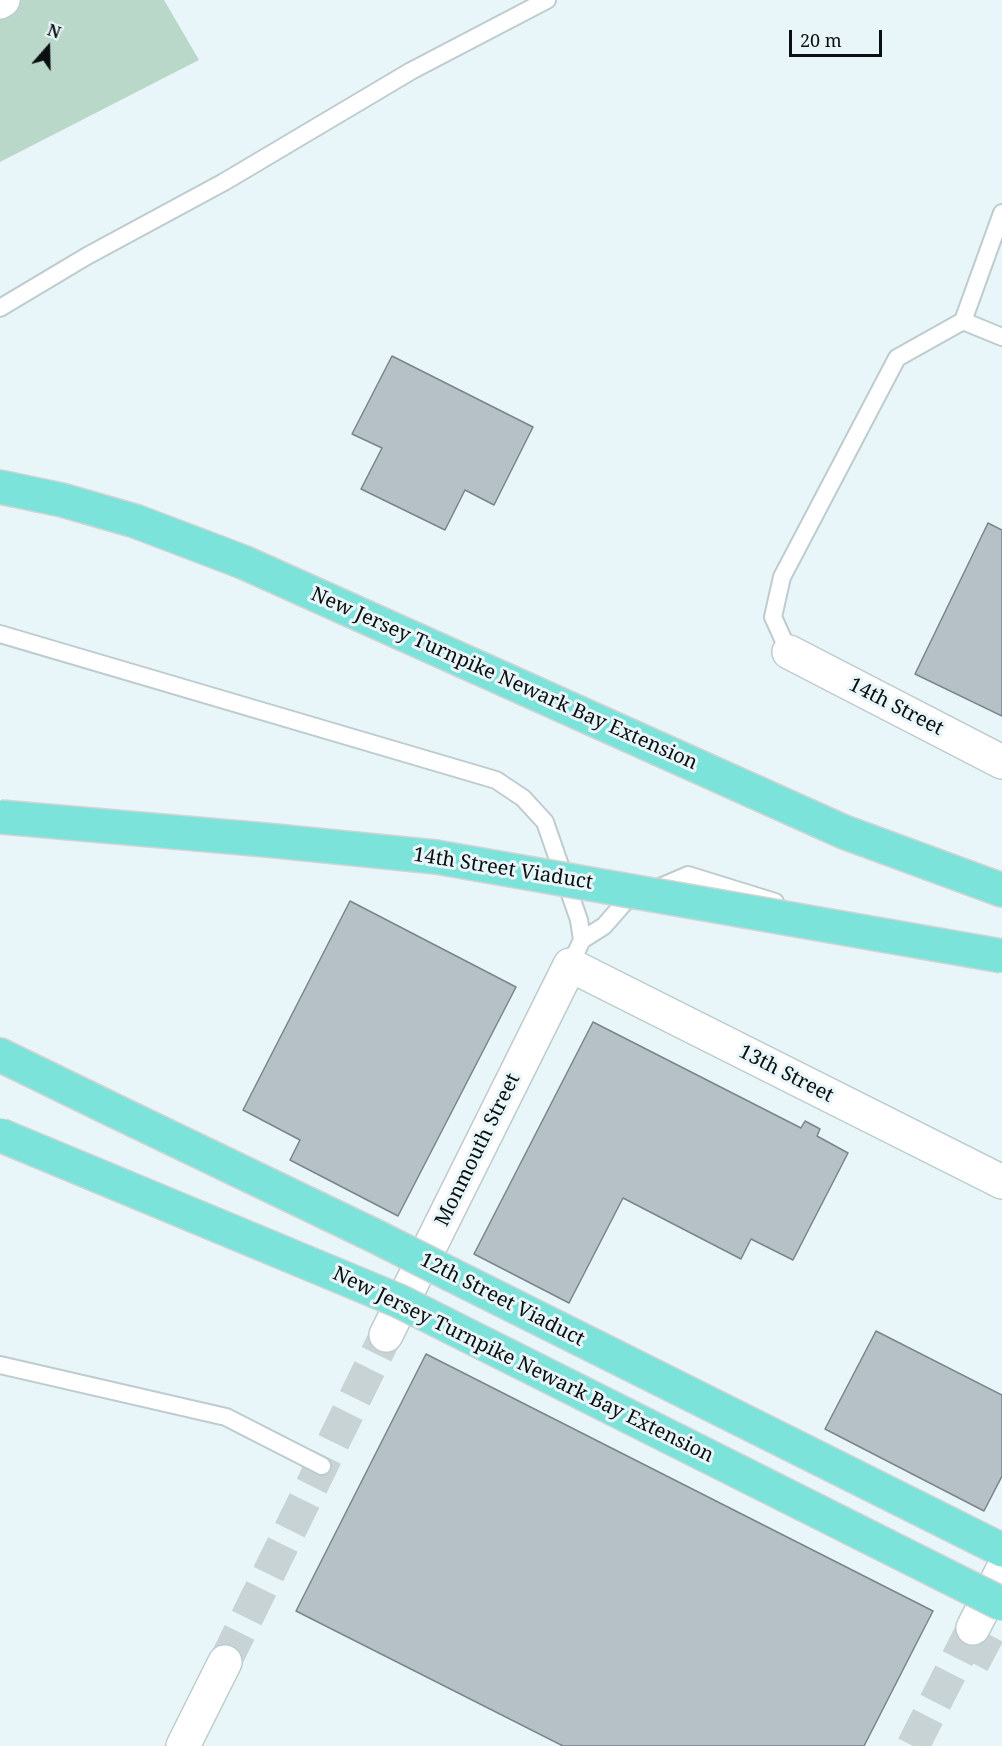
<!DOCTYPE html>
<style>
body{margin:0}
#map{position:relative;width:1002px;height:1746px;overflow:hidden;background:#e9f6f9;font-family:"Noto Serif",serif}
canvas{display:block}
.north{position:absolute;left:18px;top:18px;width:60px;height:60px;-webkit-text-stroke:4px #e9f6f9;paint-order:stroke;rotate:20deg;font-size:16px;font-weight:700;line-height:24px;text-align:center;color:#0a0f10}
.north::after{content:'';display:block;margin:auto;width:21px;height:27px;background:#0a0f10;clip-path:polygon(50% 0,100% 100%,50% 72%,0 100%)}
.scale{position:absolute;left:789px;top:30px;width:93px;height:27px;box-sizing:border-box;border:3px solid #0a0f10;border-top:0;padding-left:8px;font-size:18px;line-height:21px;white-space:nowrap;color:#0a0f10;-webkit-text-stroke:4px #e9f6f9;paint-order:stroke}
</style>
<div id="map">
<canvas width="1002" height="1746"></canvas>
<div class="north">N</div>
<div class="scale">20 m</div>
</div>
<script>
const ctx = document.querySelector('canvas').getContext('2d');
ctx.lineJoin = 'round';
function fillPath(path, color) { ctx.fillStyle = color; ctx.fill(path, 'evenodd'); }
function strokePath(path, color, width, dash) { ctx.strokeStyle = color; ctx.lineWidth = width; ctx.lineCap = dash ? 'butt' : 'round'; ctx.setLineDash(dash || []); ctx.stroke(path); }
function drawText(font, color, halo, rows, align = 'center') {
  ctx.font = font + ' "Noto Serif",serif'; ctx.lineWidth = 6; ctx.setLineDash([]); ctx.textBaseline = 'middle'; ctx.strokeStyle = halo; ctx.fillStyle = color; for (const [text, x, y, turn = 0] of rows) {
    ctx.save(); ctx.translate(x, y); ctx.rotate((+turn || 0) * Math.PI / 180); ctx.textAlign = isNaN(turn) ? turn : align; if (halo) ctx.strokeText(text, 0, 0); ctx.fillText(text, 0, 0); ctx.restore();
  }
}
fillPath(new Path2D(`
 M0,0h164l35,60 -199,102z`), '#bad8c9');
const building = new Path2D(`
 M392,356l141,71 -39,78 -29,-15 -20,40 -84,-41 21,-41 -30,-14z
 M988,523l14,7v186l-87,-42z
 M350,901l166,86 -118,229 -108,-56 10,-20 -57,-30z
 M593,1022l208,106 4,-7 15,8 -3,7 31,17 -55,107 -42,-21 -10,20 -118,-61 -54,105 -95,-49z
 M876,1331l126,64v81l-18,35 -159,-82z
 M426,1354l507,257 -69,135h-301l-267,-135z`);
fillPath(building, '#b6c1c7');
strokePath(building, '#7a858b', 1.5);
strokePath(new Path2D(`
 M966,1641l36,19
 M225,1662l161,-327
 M913,1746l60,-118`), '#c8d3d6', 33, [33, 16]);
const service = new Path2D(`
 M0,308l87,-52 137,-74 187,-111 136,-71
 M963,321l39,16
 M0,634l496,146 27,18 22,24 34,98 3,20 -12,25
 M789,652l-16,-35 9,-40 115,-219 66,-37 39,-108
 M582,940l22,-14 21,-24 63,-27 87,27
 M0,1365l226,52 96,49`);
const minor = new Path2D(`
 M789,652l213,110
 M386,1335l184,-370 432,217
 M973,1628l29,-57
 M183,1746l42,-84`);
const tertiary = new Path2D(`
 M0,2l3,-2`);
const motorway = new Path2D(`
 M0,487l62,13 73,21 108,41 601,270 158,58
 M0,1055l115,56
 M452,1275l550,275`);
strokePath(service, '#becccf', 20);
strokePath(minor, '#becccf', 36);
strokePath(tertiary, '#becccf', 36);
strokePath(motorway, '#d3d4d4', 36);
strokePath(service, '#fff', 16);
strokePath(minor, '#fff', 33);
strokePath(tertiary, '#fff', 33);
strokePath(motorway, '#7ce3da', 33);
const motorwayBridge = new Path2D(`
 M0,817l266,23 170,17 566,99
 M115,1111l262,126 75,38
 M0,1135l399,166 603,303`);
strokePath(motorwayBridge, '#d3d4d4', 36, []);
strokePath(motorwayBridge, '#7ce3da', 33);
drawText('20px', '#0a0f10', '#e9f6f9', [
 ["New Jersey Turnpike Newark Bay Extension",504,679,24],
 ["14th Street",896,707,27],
 ["14th Street Viaduct",503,869,9],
 ["13th Street",786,1074,27],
 ["Monmouth Street",478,1150,-64],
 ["12th Street Viaduct",502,1300,27],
 ["New Jersey Turnpike Newark Bay Extension",523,1365,26]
]);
</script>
